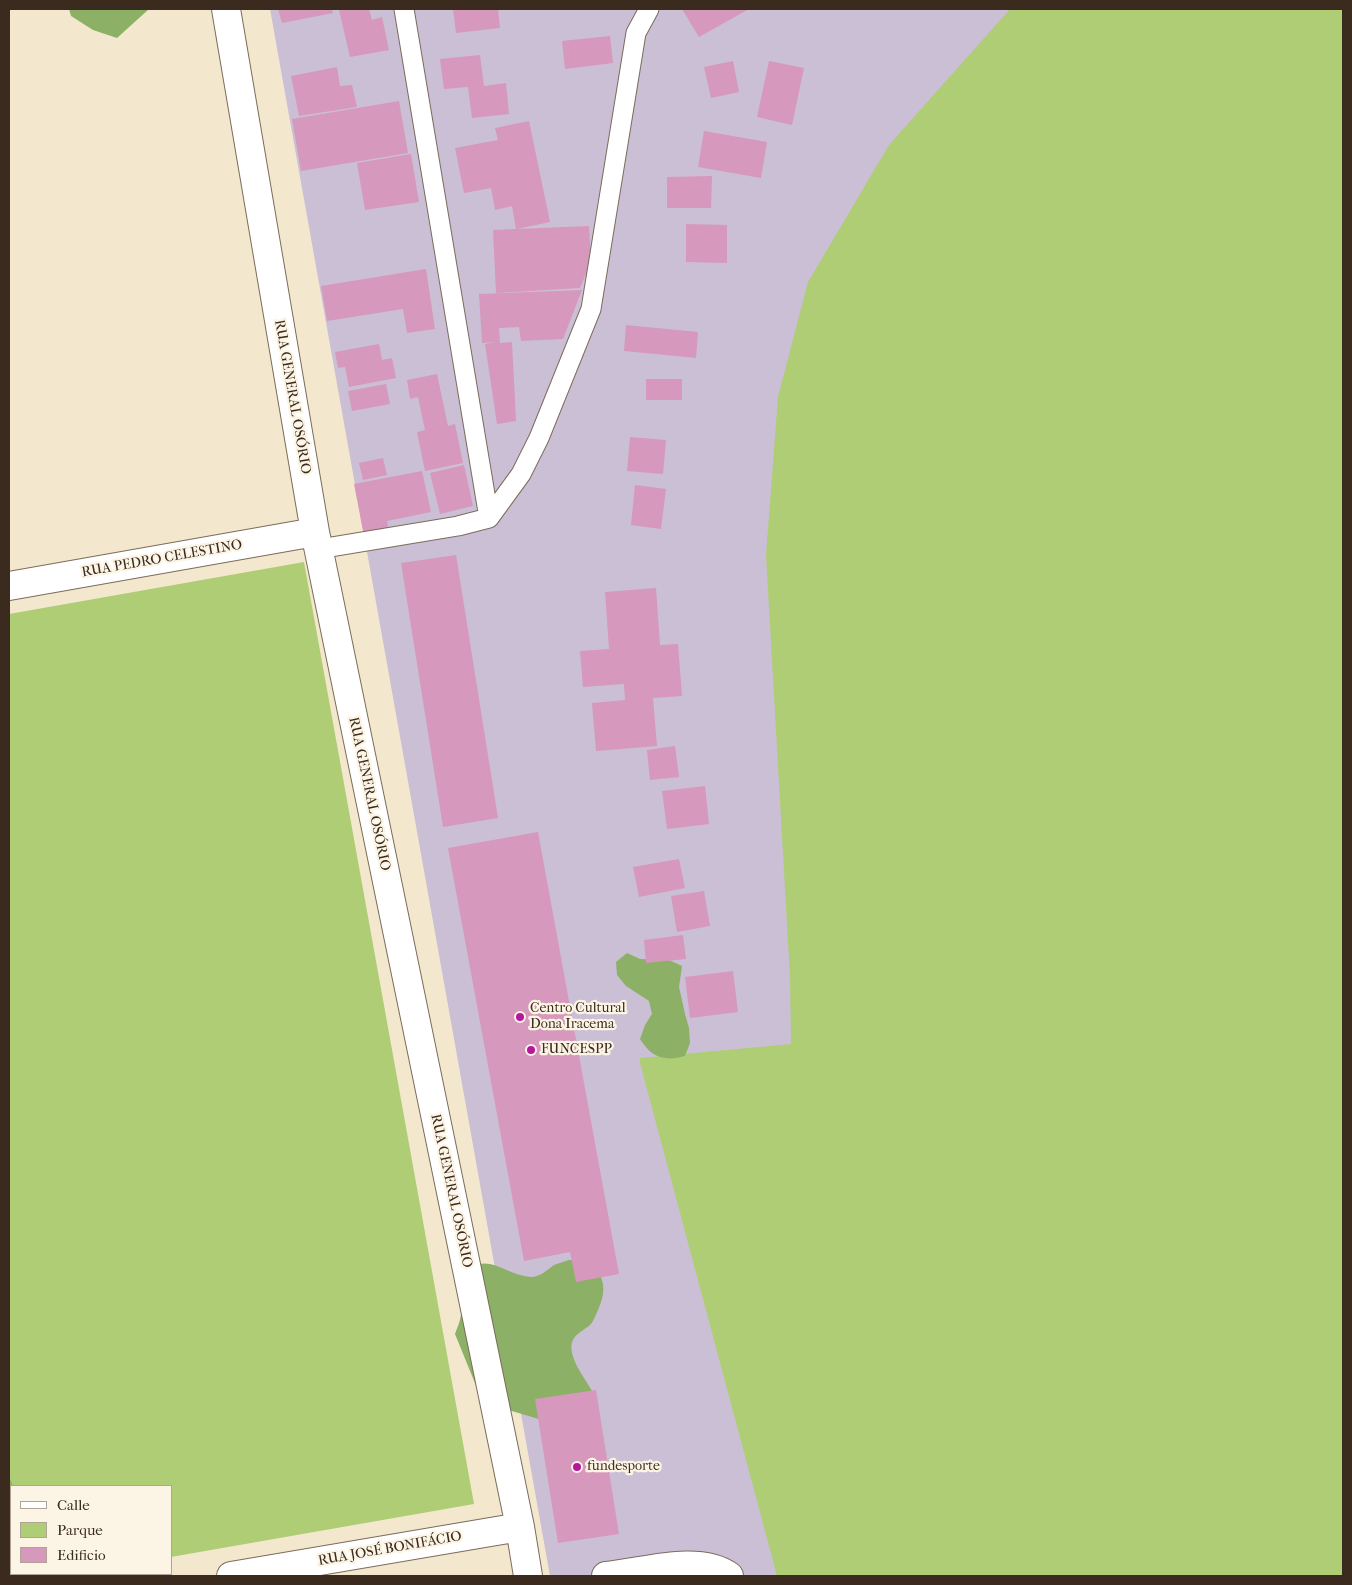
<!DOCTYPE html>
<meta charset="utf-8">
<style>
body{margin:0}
#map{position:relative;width:1352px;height:1585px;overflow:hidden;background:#f3e8ce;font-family:"IM FELL French Canon",serif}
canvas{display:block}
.frame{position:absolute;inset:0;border:10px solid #3b2a1e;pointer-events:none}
.legend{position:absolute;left:10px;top:1485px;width:162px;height:90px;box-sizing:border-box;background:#fcf5e5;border:1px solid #afa495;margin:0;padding:6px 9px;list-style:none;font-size:15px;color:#3b2a1e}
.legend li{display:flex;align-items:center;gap:10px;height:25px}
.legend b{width:25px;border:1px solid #afa495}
</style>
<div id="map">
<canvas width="1352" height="1585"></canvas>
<div class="frame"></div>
<ul class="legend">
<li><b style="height:6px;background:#fff"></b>Calle</li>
<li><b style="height:14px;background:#afcd74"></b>Parque</li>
<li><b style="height:14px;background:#d698bc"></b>Edificio</li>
</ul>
</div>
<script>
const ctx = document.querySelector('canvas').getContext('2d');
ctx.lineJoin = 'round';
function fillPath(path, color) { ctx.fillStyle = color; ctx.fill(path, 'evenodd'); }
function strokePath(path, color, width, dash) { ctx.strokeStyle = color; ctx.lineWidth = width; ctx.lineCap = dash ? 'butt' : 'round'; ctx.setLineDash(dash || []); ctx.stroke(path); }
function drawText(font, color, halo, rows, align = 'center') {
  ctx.font = font + ' "IM FELL French Canon",serif'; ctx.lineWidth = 4.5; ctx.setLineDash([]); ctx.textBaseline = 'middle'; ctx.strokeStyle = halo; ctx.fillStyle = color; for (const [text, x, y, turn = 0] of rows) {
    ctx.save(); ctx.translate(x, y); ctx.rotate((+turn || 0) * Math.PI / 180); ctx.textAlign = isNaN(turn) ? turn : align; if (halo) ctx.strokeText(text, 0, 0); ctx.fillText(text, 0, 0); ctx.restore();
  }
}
fillPath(new Path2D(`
 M270,9h1073v1567h-793z`), '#cbbfd5');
fillPath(new Path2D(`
 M1010,9h333v1567h-566l-137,-513v-5l151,-14 -1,-67 -24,-422 12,-158 30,-115 81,-137z
 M304,562l170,942 -303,53v-71h-160v88h65l-15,2h-52v-962z`), '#afcd74');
fillPath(new Path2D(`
 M69,9h80l-32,29 -24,-8 -22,-14z
 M627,953l13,6 29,1 13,6 -3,21 6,27 4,14 1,15 -5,13c-21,6 -34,1 -45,-17l5,-14 7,-11 -3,-13 -23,-15 -9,-11 -1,-13z
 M569,1260c31,2 42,22 29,50 -2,4 -4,10 -7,14 -6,6 -16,9 -19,18 -4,16 13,36 20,49l-43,31 -44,-13 -26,-16 -24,-59c2,-6 5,-12 6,-19 1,-9 -1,-21 2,-30 14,-43 43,-8 68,-8 9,0 16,-7 23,-12 5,-2 10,-3 15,-5z
 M9,1476l4,10h-2v88h36l-1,2h-37z`), '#8bb066');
fillPath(new Path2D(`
 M278,9h54l1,4 -51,10z
 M344,9h25l3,11 10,-3 7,33 -39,7 -11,-47z
 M453,9h45l2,19 -44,5z
 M682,9h67l-50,28z
 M610,36l3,27 -48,6 -3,-28z
 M480,55l4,31 22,-3 3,31 -37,4 -4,-31 -24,2 -4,-30z
 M733,61l6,31 -28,6 -7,-31z
 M769,61l35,7 -12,57 -35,-8z
 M337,67l3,19 12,-1 5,22 -58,9 -8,-40z
 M399,101l9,52 -107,18 -9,-52z
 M529,121l21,101 -33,7 72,-3 2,35 -11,27 -84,5 -3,-63 23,-1 -4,-23 -17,4 -4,-22 -27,5 -9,-45 43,-8 -3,-12z
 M704,131l63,11 -6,36 -63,-11z
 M411,154l8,48 -54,8 -8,-47z
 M712,176l-1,32h-44v-31z
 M686,224l41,1v38l-41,-1z
 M426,269l9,60 -28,4 -4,-24 -76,12 -6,-35z
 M582,290l-19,49 -42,2 -2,-14 -20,1 1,15 12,-1 4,79 -19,3 -12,-80 10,-2 -13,1 -3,-49z
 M626,325l72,7 -2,26 -72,-7z
 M379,344l3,16 10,-2 4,20 -47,9 -4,-20 -7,1 -3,-16z
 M437,374l11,52 7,-2 8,39 -38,8 -8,-39 8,-2 -7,-33 -8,2 -3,-19z
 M646,379h36v21h-36z
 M386,384l4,20 -38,7 -4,-20z
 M630,437l36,3 -3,34 -36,-3z
 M383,458l4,17 -24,5 -4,-17z
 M464,465l9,41 -33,8 -10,-41z
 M422,471l9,41 -44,9 2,10 -25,5 -10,-52z
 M635,485l31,4 -5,40 -30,-4z
 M456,555l42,263 -55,9 -42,-264z
 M656,588l4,57 18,-1 4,52 -29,2 4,48 -61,5 -4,-48 33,-3 -1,-16 -41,3 -3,-36 29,-2 -4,-57z
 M675,746l4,31 -29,3 -3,-30z
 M705,786l4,38 -42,5 -5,-38z
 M538,832l81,442 -43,8 -6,-30 -46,9 -76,-413z
 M679,859l6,29 -46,9 -6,-30z
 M704,891l6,35 -33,6 -6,-36z
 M683,935l3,24 -40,4 -2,-23z
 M733,971l5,41 -48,6 -5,-41z
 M596,1390l23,144 -61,9 -23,-144z`), '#d698bc');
const lane = new Path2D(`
 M404,9l85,509
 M319,549l139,-23 31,-8 32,-44 18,-36 52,-129 45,-276 13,-24`);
const street = new Path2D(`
 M226,9l89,523 205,995 8,49
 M9,586l306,-54
 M231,1576l289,-49
 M606,1576c35,-3 92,-22 123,0`);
strokePath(lane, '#7b6c5c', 21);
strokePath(street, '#7b6c5c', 30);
strokePath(lane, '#fff', 19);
strokePath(street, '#fff', 28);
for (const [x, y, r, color] of [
 [520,1017,5,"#b5179e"],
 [531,1050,5,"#b5179e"],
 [577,1467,5,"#b5179e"]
]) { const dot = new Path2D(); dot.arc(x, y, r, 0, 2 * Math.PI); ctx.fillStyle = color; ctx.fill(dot); strokePath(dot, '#fcf5e5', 2); }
drawText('14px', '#3b2a1e', '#fcf5e5', [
 ["RUA GENERAL OSÓRIO",292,397,80],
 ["RUA PEDRO CELESTINO",162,559,-10],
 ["RUA GENERAL OSÓRIO",369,794,78],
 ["RUA GENERAL OSÓRIO",451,1191,78],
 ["RUA JOSÉ BONIFÁCIO",390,1549,-10]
]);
drawText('14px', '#3b2a1e', '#fcf5e5', [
 ["Centro Cultural",530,1009],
 ["Dona Iracema",530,1025],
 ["FUNCESPP",541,1050],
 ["fundesporte",587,1467]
], 'left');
</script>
